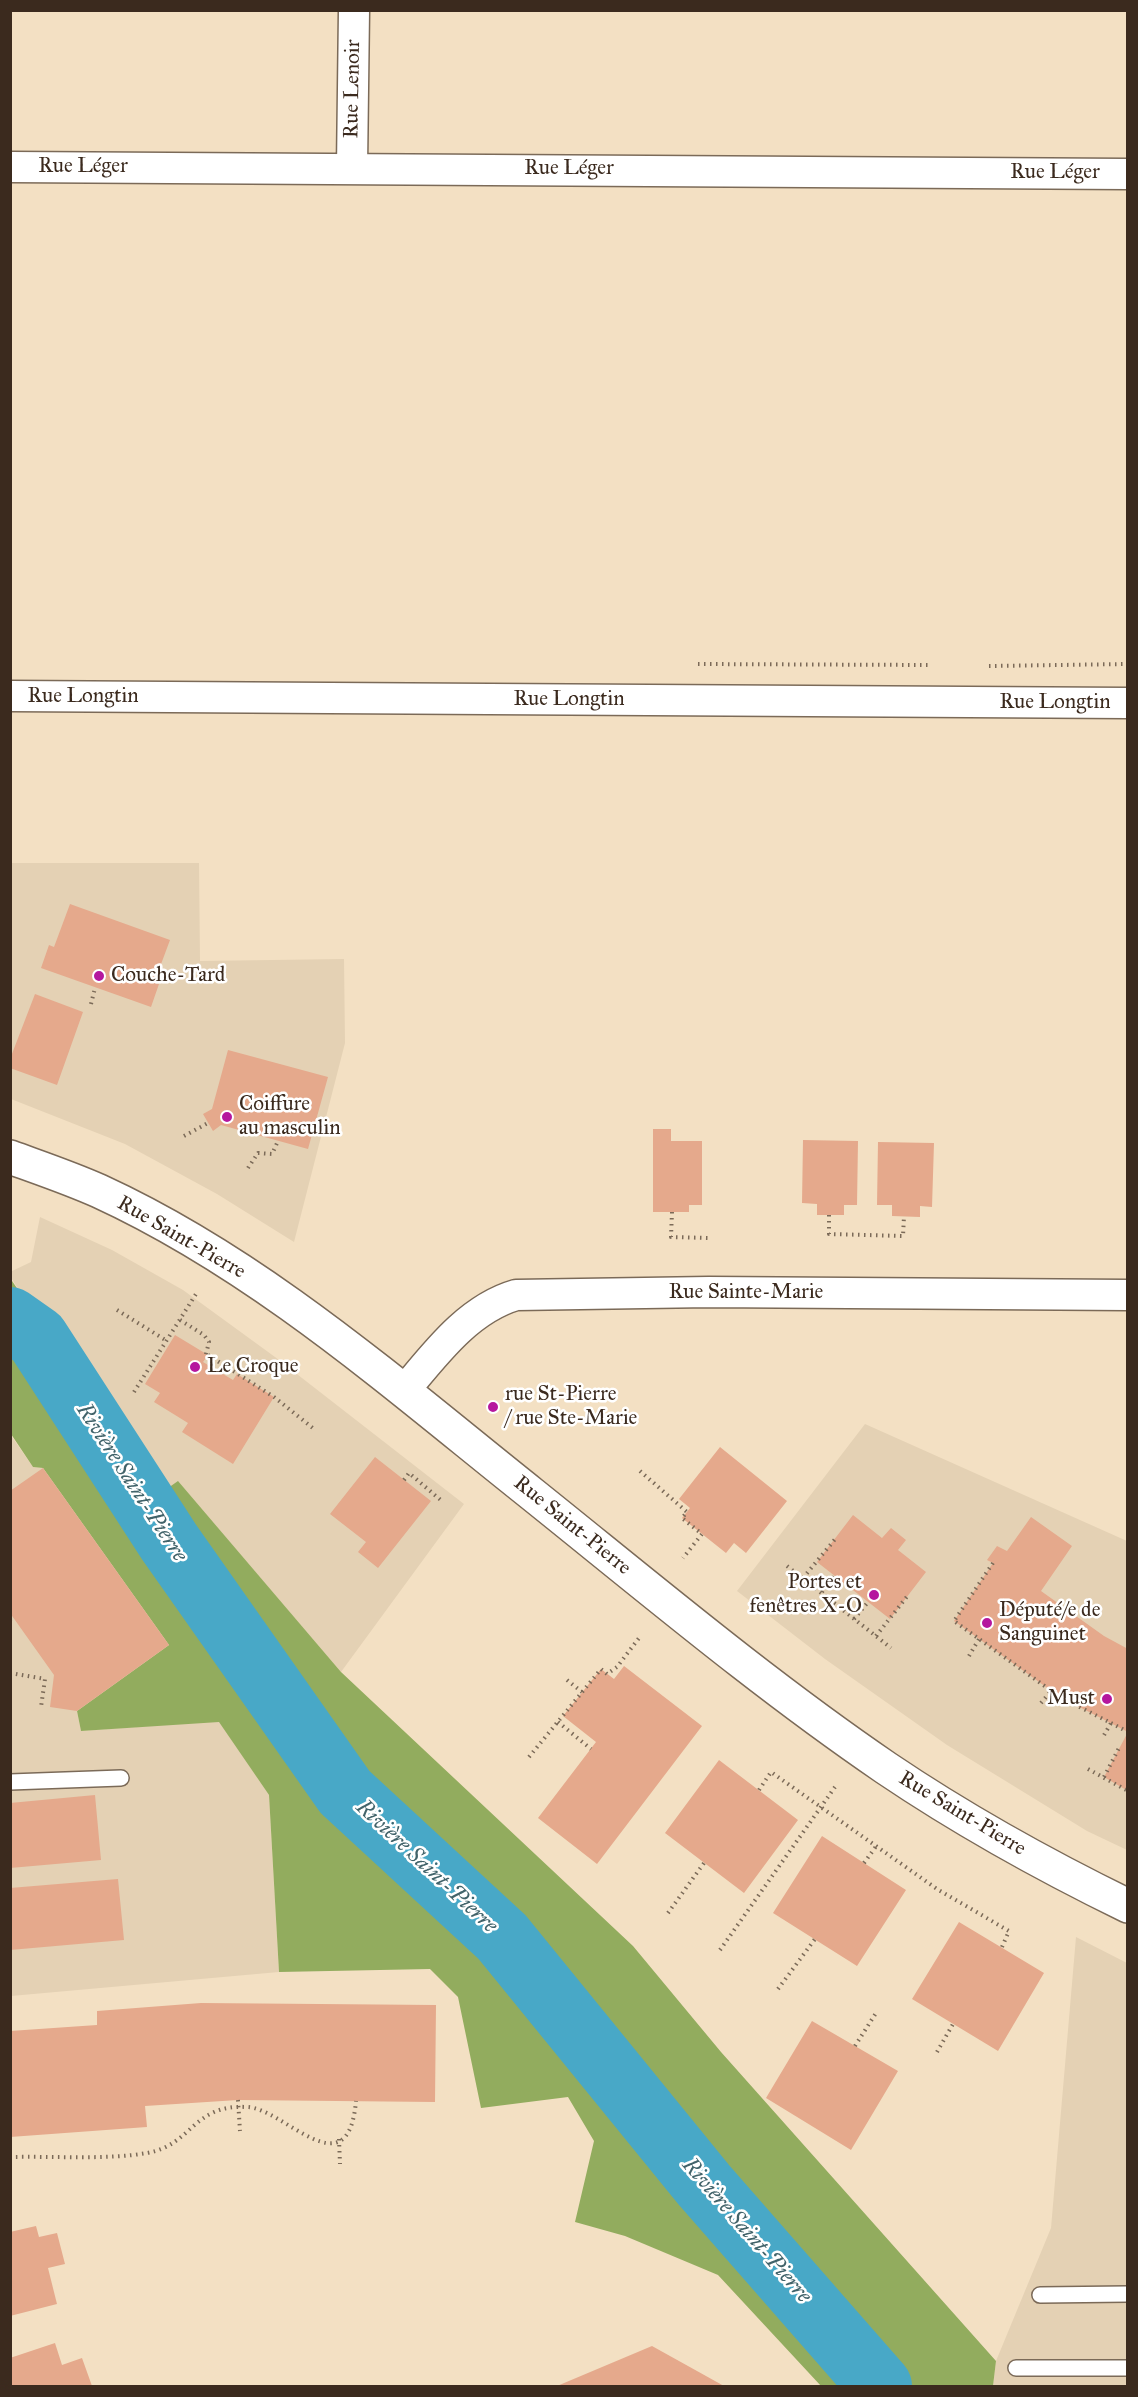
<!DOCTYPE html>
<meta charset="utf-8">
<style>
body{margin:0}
#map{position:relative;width:1138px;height:2397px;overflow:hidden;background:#f3e0c3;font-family:"IM FELL Great Primer",serif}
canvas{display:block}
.frame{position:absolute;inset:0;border:12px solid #3b2a1e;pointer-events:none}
</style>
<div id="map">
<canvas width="1138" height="2397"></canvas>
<div class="frame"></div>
</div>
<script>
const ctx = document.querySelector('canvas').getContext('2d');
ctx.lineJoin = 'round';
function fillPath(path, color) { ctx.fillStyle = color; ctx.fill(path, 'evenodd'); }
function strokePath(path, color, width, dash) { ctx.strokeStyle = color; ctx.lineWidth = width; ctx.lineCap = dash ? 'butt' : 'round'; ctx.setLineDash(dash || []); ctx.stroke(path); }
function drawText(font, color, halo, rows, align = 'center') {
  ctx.font = font + ' "IM FELL Great Primer",serif'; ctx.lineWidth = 5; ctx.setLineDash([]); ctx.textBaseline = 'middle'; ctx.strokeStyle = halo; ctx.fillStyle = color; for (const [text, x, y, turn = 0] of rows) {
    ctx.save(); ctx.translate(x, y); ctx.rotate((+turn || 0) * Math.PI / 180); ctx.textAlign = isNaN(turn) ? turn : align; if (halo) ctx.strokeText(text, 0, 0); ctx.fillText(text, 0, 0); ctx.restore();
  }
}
fillPath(new Path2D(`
 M11,863h188l1,98 144,-2 1,84 -51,199 -77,-48 -92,-50 -114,-45z
 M40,1217l72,33 71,40 92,67 189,147 -123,168 -163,-190 -20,14 -147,-218 -1,-6 21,-10z
 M865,1424l262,117v309l-40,-19 -140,-86 -122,-86 -88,-68z
 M10,1434l23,33 10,1 126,177 -92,66 4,20 138,-10 50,74 10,177 -268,24z
 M1076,1937l51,26v423h-134l3,-25 55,-133z`), '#e4d1b4');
fillPath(new Path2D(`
 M10,1278l148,217 20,-14 163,191 292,274 88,106 275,309 -3,25h-172l-103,-111 -93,-39 -50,-14 19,-81 -26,-44 -87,11 -23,-111 -28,-28 -151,3 -10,-177 -50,-73 -138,9 -4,-20 92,-66 -126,-177 -10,-1 -22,-33z`), '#92ac5e');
strokePath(new Path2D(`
 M10,1319l27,19 132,204 176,250 157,145 202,248 176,201`), '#48a8c7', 64);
fillPath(new Path2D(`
 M70,904l100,36 -16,43 5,1 -8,23 -110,-39 8,-23 5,2z
 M35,994l48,18 -26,73 -47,-17v-9z
 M228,1050l100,27 -20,72 -87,-24 -8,6 -10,-17 9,-5z
 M653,1129h18v12h31v64h-13v7h-36z
 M803,1140l55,1 -1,64h-13v10h-27v-11l-15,-1z
 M878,1142l56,1 -2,64 -12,-1v11l-28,-1v-11h-15z
 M175,1335l33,20 -5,7 30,18 4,-6 37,23 -41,67 -51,-32 6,-9 -34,-21 6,-9 -15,-9z
 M720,1447l67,54 -41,52 -12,-10 -8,10 -44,-35 8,-10 -11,-9z
 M375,1457l56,44 -53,67 -20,-16 8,-10 -36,-28z
 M43,1468l126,177 -92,66 -27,-4 4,-32 -44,-62v-122z
 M853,1515l29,23 9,-10 15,12 -8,10 28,22 -36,47 -73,-57z
 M1031,1517l41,29 -31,45 63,45 24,13v83l-68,-35 -106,-76 39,-58 -6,-3 10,-14 10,5z
 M624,1666l78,60 -105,138 -59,-46 58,-76 -33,-26 38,-47 13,10z
 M1128,1732v59l-24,-14z
 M719,1760l79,60 -54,73 -79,-60z
 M95,1795l6,65 -91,8v-65z
 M822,1836l84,54 -49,76 -84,-53z
 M118,1879l6,61 -114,10v-62z
 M959,1922l85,51 -46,78 -86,-52z
 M201,2003l235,2 -1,97 -197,-2 -93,6 2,21 -137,10v-106l87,-6v-14z
 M812,2021l86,50 -47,79 -85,-52z
 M36,2226l3,11 18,-4 8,31 -17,4 9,36 -47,12v-84z
 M55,2343l7,22 20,-7 10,28h-82v-28z
 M652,2346l72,40h-167z`), '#e5a98c');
const service = new Path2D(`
 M10,1782l111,-4
 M1040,2295l88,-1
 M1016,2368h112`);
const minor = new Path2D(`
 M10,167l1118,7
 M352,167l2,-157
 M10,696l1118,7
 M404,1391c31,-37 64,-82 112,-96l193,-3 419,3`);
const secondary = new Path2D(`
 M10,1157c30,11 60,21 89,34 161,74 296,194 433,303 116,93 231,190 354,274 77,52 158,97 242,138`);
strokePath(service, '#7b6a58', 18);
strokePath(minor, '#7b6a58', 33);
strokePath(secondary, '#7b6a58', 36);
strokePath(new Path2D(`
 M698,664l230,1
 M989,666l139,-2
 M91,1004l4,-16
 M184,1136l24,-13
 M248,1168l10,-15 14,1 6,-13
 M672,1212l-1,25 38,1
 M829,1215v19l74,2 1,-20
 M117,1310l50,31
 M180,1320l24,15 5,7 -4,16
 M208,1355l66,42 40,32
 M134,1392l62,-98
 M640,1471l47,41 -5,6 20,16 -19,24
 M404,1480l5,-7 34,29
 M993,1563l-39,58 106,76 51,26 -8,14
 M787,1566l104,82
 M803,1578l33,-40
 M822,1592l13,-16
 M854,1619l14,-17
 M10,1620l4,-2
 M876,1636l33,-42
 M969,1656l10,-17
 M10,1673l35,6 -4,28
 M567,1680l15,12
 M1041,1703l10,-12
 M558,1722l33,27
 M1111,1723l17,9
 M529,1757l72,-88 6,5 10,-7 22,-29
 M1088,1769l40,22
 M1104,1777l16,-31
 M759,1790l12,-18 166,117 72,42 -7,16
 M864,1863l13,-18
 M668,1913l36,-50
 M720,1950l115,-163
 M778,1989l37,-50
 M855,2046l21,-33
 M937,2052l16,-28
 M238,2100l2,31
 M339,2139l1,25
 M10,2157c43,-1 97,3 137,-4 46,-8 45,-49 100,-46 37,1 101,85 109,-6`), '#7b6a58', 4, [1.5, 4.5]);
strokePath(service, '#fff', 15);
strokePath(minor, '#fff', 30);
strokePath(secondary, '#fff', 33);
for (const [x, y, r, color] of [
 [99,976,6,"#b5179e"],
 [227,1117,6,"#b5179e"],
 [195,1367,6,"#b5179e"],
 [493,1407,6,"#b5179e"],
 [874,1595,6,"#b5179e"],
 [987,1623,6,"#b5179e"],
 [1107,1699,6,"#b5179e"]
]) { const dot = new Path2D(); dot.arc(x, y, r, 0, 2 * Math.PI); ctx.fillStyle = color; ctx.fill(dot); strokePath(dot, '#fff', 2); }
drawText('21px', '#3b2a1e', '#fff', [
 ["Rue Lenoir",353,89,-89],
 ["Rue Léger",83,167],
 ["Rue Léger",569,169],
 ["Rue Léger",1055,173],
 ["Rue Longtin",83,697],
 ["Rue Longtin",569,700],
 ["Rue Longtin",1055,703],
 ["Rue Saint-Pierre",181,1238,30],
 ["Rue Sainte-Marie",746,1293],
 ["Rue Saint-Pierre",572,1526,39],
 ["Rue Saint-Pierre",962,1814,31]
]);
drawText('21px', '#3b2a1e', '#fff', [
 ["Couche-Tard",111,976],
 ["Coiffure",239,1105],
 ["au masculin",239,1129],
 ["Le Croque",207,1367],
 ["rue St-Pierre",505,1395],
 ["/ rue Ste-Marie",505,1419],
 ["Portes et",862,1583,"right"],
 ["fenêtres X-O",862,1607,"right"],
 ["Député/e de",999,1611],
 ["Sanguinet",999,1635],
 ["Must",1095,1699,"right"]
], 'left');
drawText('italic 22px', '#41636a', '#fff', [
 ["Rivière Saint-Pierre",131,1483,57],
 ["Rivière Saint-Pierre",426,1867,43],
 ["Rivière Saint-Pierre",746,2231,49]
]);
</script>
